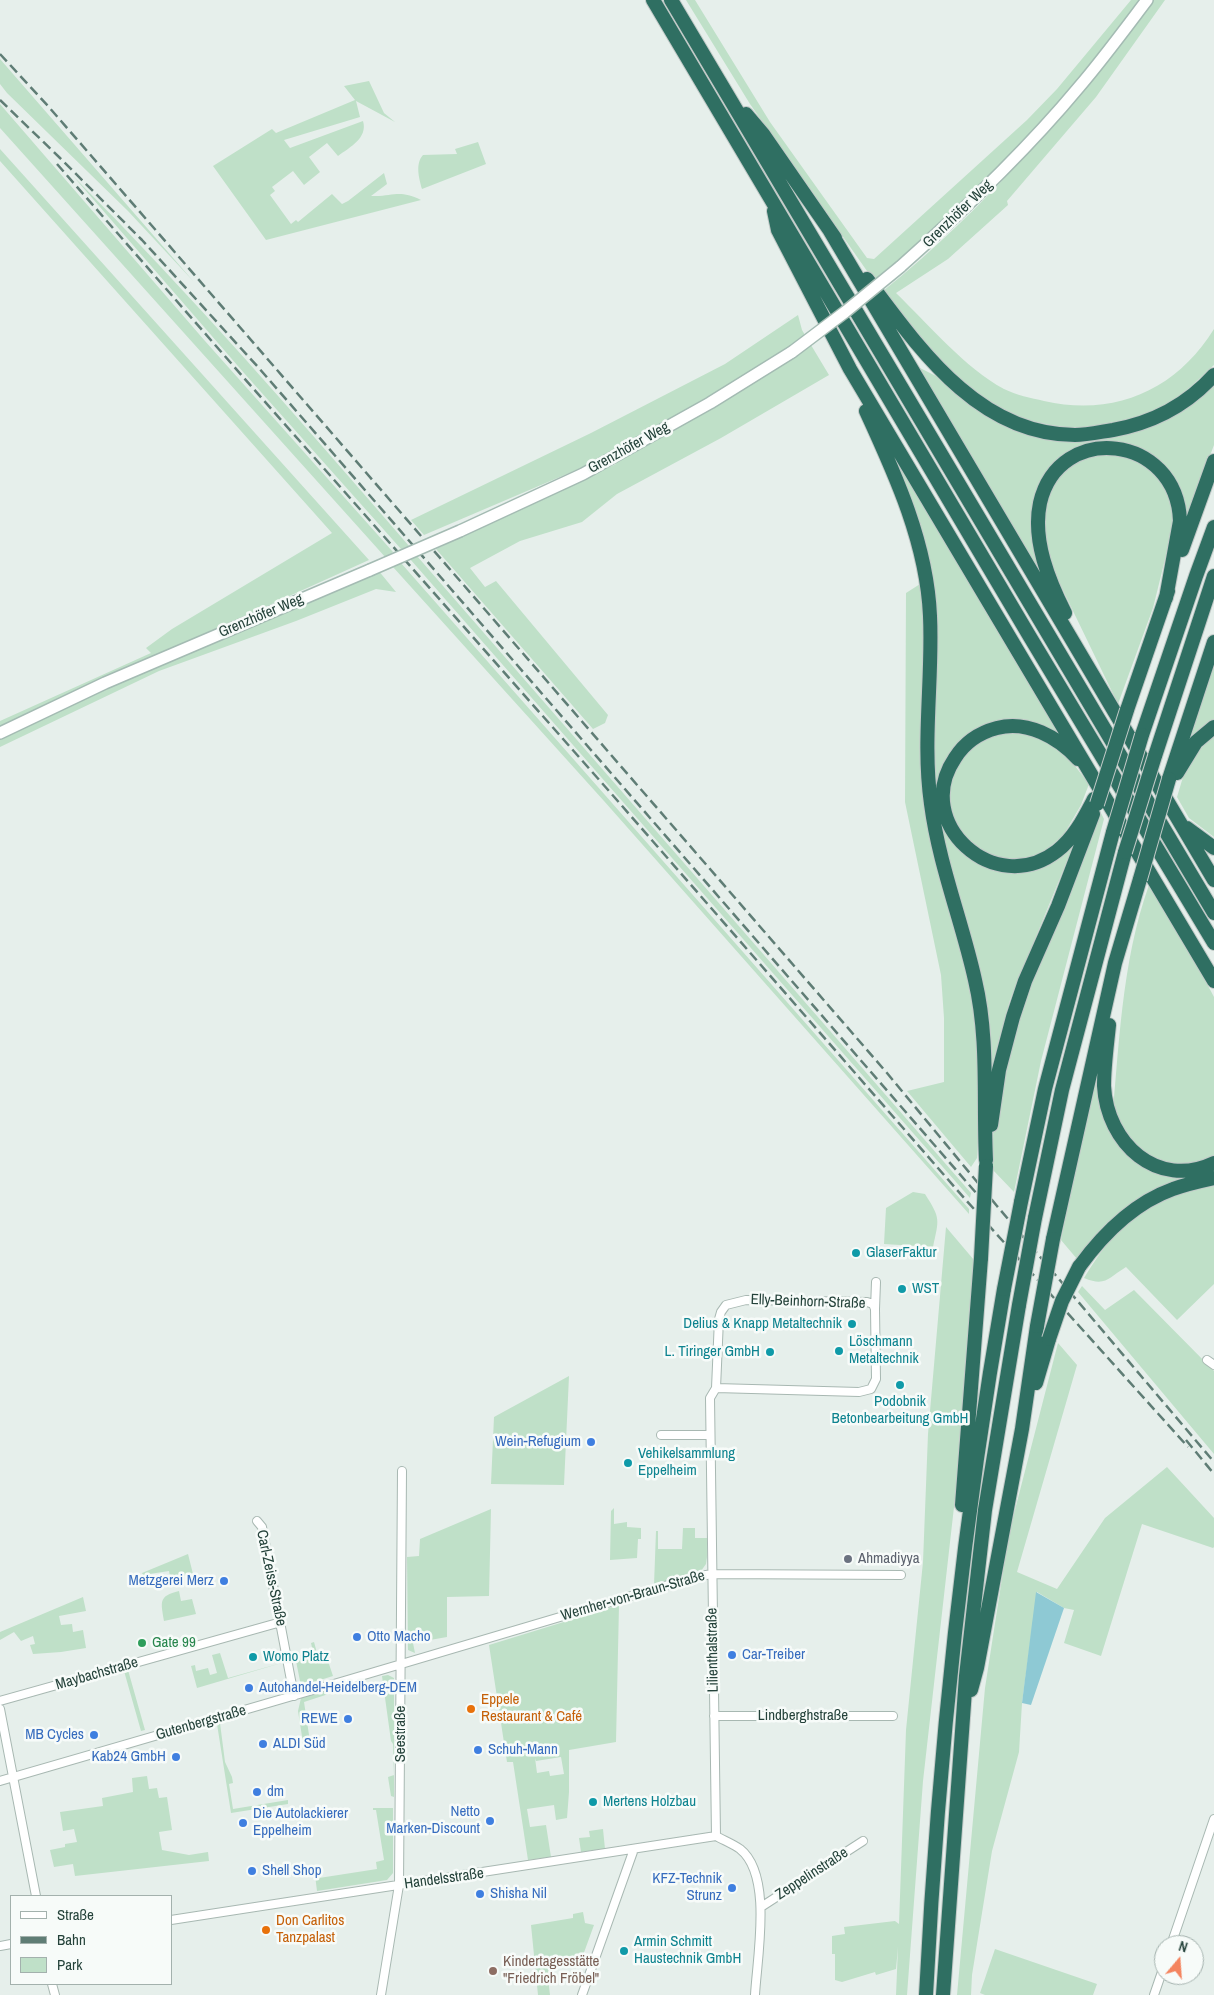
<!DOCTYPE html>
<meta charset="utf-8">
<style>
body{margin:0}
#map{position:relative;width:1214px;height:1995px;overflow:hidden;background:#e6efeb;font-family:"Archivo Narrow",sans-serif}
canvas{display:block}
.legend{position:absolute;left:10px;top:1895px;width:162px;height:90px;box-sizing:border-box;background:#f7fbf9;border:1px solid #a3b1ad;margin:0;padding:6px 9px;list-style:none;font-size:15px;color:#24423a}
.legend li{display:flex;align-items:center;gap:10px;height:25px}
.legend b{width:25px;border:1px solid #a3b1ad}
.north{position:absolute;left:1154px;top:1935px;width:50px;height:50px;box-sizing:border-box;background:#f7fbf9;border:1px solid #a3b1ad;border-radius:50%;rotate:18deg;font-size:14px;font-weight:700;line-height:20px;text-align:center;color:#24423a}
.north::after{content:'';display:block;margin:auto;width:18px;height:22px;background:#f4845f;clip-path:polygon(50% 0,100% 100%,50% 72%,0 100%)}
</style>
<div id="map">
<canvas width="1214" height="1995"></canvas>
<ul class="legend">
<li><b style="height:6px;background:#fff"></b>Straße</li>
<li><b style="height:6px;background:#5f7d75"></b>Bahn</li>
<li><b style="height:14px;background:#bfe0c8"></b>Park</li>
</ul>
<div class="north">N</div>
</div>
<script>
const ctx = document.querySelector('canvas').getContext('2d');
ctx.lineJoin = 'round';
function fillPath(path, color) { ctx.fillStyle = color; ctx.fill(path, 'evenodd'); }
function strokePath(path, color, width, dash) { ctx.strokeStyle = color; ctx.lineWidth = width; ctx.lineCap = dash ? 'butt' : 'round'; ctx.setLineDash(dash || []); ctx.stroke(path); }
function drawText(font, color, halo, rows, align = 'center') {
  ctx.font = font + ' "Archivo Narrow",sans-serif'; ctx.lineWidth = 5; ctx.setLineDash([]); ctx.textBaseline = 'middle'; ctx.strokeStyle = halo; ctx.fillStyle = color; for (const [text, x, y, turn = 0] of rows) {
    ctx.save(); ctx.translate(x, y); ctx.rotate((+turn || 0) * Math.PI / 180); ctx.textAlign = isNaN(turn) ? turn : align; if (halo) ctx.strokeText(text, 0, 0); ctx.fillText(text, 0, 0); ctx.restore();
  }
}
fillPath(new Path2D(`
 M686,0h9l75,122 97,136 7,1 153,-139 30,-31 74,-89h10c-58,75 -118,146 -186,212 -25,25 -55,46 -81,69l-124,-177z
 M1153,0h12l-69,97 -89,104 1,4 -60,54 -52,34c31,30 70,76 108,96 12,6 27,9 40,12 71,16 132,-11 170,-72v36c-15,14 -29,28 -46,39 -63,38 -148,29 -203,-19 -31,-27 -57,-62 -82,-94 104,-83 190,-186 270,-291z
 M0,59l194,223 -66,-71 -121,-118 -7,-9z
 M369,81l15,32 11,9 -39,-21 4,16 -76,23 6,8 73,-27c5,17 -13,26 -25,35l-11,-13 -18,14 11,15 -16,13 -11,-14 -21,16 3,4 -5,4 21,29 5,-4 2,2 34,-28 10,10 6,-3 36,-28 3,11 -16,12c23,1 27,-7 50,4l-155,40 -53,-74 59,-37 4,4 79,-33 -11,-14z
 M0,104l205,237 188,211 -7,6 -386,-430z
 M478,142l8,22 -64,25c-3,-11 -7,-25 1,-34l34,-1 -2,-5z
 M0,149l369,411 -369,167v-6l151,-68 -5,-5 26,-19 160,-96 -332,-372z
 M73,176c118,118 227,244 336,370l-8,3 -157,-176z
 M798,315l4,15 27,45 -108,63 -104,56 -35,28 -62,19 -50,27 15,19 11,-6 112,134 -3,8 -12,6 -157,-180 180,-85v-11l-192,82 -13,-15 180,-87 134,-69z
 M916,366l22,11 20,18 26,19 102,27 50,-9 29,-13 49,-36v62l-28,74 -6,-30 -7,-14 -9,11 9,22 1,15 -21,85 -35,96 -59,-122 -13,2z
 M894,453l169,285 -31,-16 -27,10 34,5 26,16 24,31 -8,21 -18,31 -21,17 32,-9 -64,156 -18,66 -2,-41 -4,-27 -9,160 -6,9 -64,-76 37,-9v-64l-3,-43 -36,-173 1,-209 25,-16 -39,-122z
 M417,556l554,637 -1,5 -560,-639z
 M401,563l568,646v5l-365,-413 -211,-234z
 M378,570l18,22 -20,-3 -80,32 -137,50 -159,76v-9l75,-38z
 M1214,666v171l-25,-19 -12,-21 6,-20 13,-24 -1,-17 -4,-2z
 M1099,809l5,10 -63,242 -27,131 -22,-23 2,-58 28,-111z
 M1149,885l39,63 26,49v176l-81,30 -29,23 -27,33 -16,-19 24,-124 13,-49 13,64c8,-82 10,-168 38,-246z
 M1214,1186v98l-37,36 -51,-53c-18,11 -20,20 -42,11 9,-15 19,-30 31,-44 21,-24 68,-45 99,-48z
 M913,1192l12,2c16,25 14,25 8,53l-49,-3 2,-36z
 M946,1227l28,33 -13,185 -38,336 -16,214h-11l2,-48 -2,22 -20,6 -1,-3 -33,10 -7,-2v-26h-3v-18l13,-2 -1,-7 51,-6 4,3 7,-194 17,-168 5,-128z
 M1082,1286l23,24 29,-20 80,81v83l-136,-162z
 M1058,1343l19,22 -60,207 40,17 48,-71 62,-51 47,51v29l-1,1 -71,-24 -41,132 -37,-13 10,-33 -10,-2 -27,-16 -15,111 -3,49 -27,99 -20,124 -1,20h-14l28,-307 24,-155z
 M569,1376l-5,109 -73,-1 3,-67z
 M614,1508v16l13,-2v5l14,1v11h-3l-1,19 -27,2 1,-49z
 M491,1509l-2,87 -42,1v40l-34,6 2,10 -7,-3 -1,-93 12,-1 1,-17z
 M683,1528h12v10h12v19l-1,7 -5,7 -47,14 2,-54h2v18h24z
 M188,1554l5,20 -16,3v5l-6,1 -2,-12 -26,4 -1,-2z
 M179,1591l2,10 11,-2 4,15 -32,7c-3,-19 -6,-25 15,-30z
 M83,1597l3,14 -27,5 2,9 11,-1 1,8 10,-2 3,18 -25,4 -28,2 -3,-9 5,-1 -2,-8 -12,5 -7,-9 -14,8v-8z
 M619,1605l-3,137 -47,8v42l-2,26 -11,2 -2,-15 -27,4 3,18 16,-2 5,32 -23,3 -15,-98h-6l-18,-117zM561,1757l3,17 -14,2 -1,-5 -12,2 -2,-15 1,3z
 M314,1642l5,18 8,-2 6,18 -32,10 -6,-30 18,-4 -2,-9z
 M220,1653l8,25 57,-16 -88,26 -6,-22 4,-1 1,6 12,-3 2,7 7,-2 -5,-18z
 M128,1670l17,60 -4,1 -17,-60z
 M388,1675l6,3v119l-3,-1 -3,-19 6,-2 -1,-31 -2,-3 -9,-65z
 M355,1683l1,2 -52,17 7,46 -7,1 -6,-38 3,-13z
 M220,1723l5,39 7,15 1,6 -4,1 4,25 55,-9v4l-57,9 -14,-89z
 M147,1776l2,13 8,-1 2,10 8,-1 5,33 -13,2 3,18 27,5 19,-3 1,9 -134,15 -2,-12 -19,3 -4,-17 15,-3v-3l12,-2 -3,-13 -11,2 -3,-19 43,-6 -1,-8 31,-6 -1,-14z
 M373,1808h20v65l-6,7 -70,11 -2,-16h3l1,3 58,-9 -1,-7 8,-2 -8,-50h-3z
 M603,1829l2,20 -24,3 -2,-14 11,-1 -1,-6z
 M583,1912l2,11 9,2 -12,33 -9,5 -23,3 1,11 -3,1 2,17h-12l-7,-70 42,-7v-4z
 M995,1949l102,35 -4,11h-108l-5,-2z`), '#bfe0c8');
fillPath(new Path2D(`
 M1036,1592l28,16 -33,97 -9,-2z`), '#8ec9d4');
const minor = new Path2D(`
 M875,1309l1,-27
 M1207,1360l7,5
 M716,1388l143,4 12,-3 5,-10 -1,-70 -2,-5 -6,-2 -121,-2 -20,5 -5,7 -2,7 -3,69 -6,10 6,438
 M661,1435h49
 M257,1521l5,6 32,169
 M0,1701l281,-79
 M0,1709l36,187
 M714,1716h179
 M0,1781l344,-100 351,-104 17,-3 189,1
 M716,1836c7,4 17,8 24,13 33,26 17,108 15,146
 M761,1907l102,-66
 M171,1920l545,-84
 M1171,1945l43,-126
 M0,1946l11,-2
 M52,1984l3,11
 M381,1995l18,-110 3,-414
 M582,1995l52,-146
 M1154,1995l10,-29`);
const secondary = new Path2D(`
 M900,267c63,-56 125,-115 179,-180 24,-28 46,-58 68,-87
 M460,531l123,-57 127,-71 82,-51
 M0,733l105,-50 265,-113`);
const motorway = new Path2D(`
 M653,0l377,637 184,306
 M671,0l543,913
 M746,114l17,20 72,104
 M774,211l4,19 72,139 364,612
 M830,231l384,649
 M867,279c52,69 111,156 208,156 12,0 25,-3 38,-5 39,-7 74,-25 101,-55
 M866,411c30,65 61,133 64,205 3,62 -8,126 1,188 8,61 31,117 44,176 14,59 8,120 11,180
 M1182,550l32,-89
 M1065,613c-16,-32 -33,-73 -25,-110 19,-82 137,-69 140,18l-14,77
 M1127,710l41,-119
 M1142,735l54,-159 18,-49
 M1155,756l59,-180
 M1078,759c-20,-22 -51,-39 -81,-31 -19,5 -32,14 -42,30 -44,65 40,141 102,93 17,-13 27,-33 37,-52
 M1177,773l19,-31 18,-15
 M1169,779l45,-137
 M1187,828l27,20
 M1109,1025c-2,20 -5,41 -5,61 3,57 53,104 110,77
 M991,1125l8,-55 14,-53 12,-36 33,-75 35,-92
 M1021,1202l24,-113 68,-257
 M1035,1218l27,-128 63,-238
 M1053,1239l62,-276 25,-84
 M1079,1267c24,-33 55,-64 94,-78 13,-5 27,-8 41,-11
 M1036,1383l13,-44
 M962,1505l19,-247
 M971,1690l6,-22 45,-239 15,-103
 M926,1995c12,-236 37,-473 78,-706
 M943,1995l23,-319 19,-166 34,-205`);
strokePath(minor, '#a8b8b2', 10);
strokePath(secondary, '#a4bbb3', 14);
strokePath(motorway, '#c2cac8', 16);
strokePath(minor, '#fff', 8);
strokePath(secondary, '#fff', 11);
strokePath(motorway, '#2f6f62', 14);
strokePath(new Path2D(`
 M0,54l48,52 839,967 110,133 217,256
 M0,100l60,58 82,82 116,127 719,827
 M57,164l187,214 365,413 356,408 223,248
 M1186,1440l28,34`), '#5f7d75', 2.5, [10, 5]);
const secondaryBridge = new Path2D(`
 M792,352l53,-40 55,-45
 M370,570l90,-39`);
const motorwayBridge = new Path2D(`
 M1097,804l30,-94
 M1113,832l29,-97
 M1125,852l30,-96
 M1140,879l29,-100
 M981,1258l5,-92
 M1004,1289l17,-87
 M1019,1305l16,-87
 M1037,1326l16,-87
 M1049,1339l13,-38 17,-34`);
strokePath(secondaryBridge, '#a4bbb3', 14, []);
strokePath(motorwayBridge, '#c2cac8', 16, []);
strokePath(secondaryBridge, '#fff', 11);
strokePath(motorwayBridge, '#2f6f62', 14);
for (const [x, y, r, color] of [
 [856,1253,5,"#0f9aa8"],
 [902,1289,5,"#0f9aa8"],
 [852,1324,5,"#0f9aa8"],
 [839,1351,5,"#0f9aa8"],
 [770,1352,5,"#0f9aa8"],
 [900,1385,5,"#0f9aa8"],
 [591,1442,5,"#3f7fe0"],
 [628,1463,5,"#0f9aa8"],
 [848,1559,5,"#6b7280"],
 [224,1581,5,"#3f7fe0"],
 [357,1637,5,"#3f7fe0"],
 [142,1643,5,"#2e9e5b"],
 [732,1655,5,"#3f7fe0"],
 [253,1657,5,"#0f9aa8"],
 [249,1688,5,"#3f7fe0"],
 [471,1709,5,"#e8710a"],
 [348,1719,5,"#3f7fe0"],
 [94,1735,5,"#3f7fe0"],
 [263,1744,5,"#3f7fe0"],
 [478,1750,5,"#3f7fe0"],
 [176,1757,5,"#3f7fe0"],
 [257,1792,5,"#3f7fe0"],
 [593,1802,5,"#0f9aa8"],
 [490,1821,5,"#3f7fe0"],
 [243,1823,5,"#3f7fe0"],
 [252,1871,5,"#3f7fe0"],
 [732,1888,5,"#3f7fe0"],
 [480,1894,5,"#3f7fe0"],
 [266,1930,5,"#e8710a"],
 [624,1951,5,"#0f9aa8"],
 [493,1971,5,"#8d6e63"]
]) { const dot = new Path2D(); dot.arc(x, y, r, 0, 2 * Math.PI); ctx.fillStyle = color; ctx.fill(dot); strokePath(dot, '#f7fbf9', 2); }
drawText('15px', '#24423a', '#f7fbf9', [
 ["Grenzhöfer Weg",958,214,-44],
 ["Grenzhöfer Weg",629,448,-29],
 ["Grenzhöfer Weg",261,616,-23],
 ["Elly-Beinhorn-Straße",808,1302,2],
 ["Carl-Zeiss-Straße",271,1578,78],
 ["Wernher-von-Braun-Straße",633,1596,-16],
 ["Lilienthalstraße",713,1650,-91],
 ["Maybachstraße",97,1674,-16],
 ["Lindberghstraße",803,1716],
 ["Gutenbergstraße",201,1723,-16],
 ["Seestraße",401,1734,-90],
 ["Zeppelinstraße",812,1874,-33],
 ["Handelsstraße",444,1879,-8]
]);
drawText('15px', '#0d838f', '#f7fbf9', [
 ["GlaserFaktur",866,1253],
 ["WST",912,1289],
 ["Delius & Knapp Metaltechnik",842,1324,"right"],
 ["Löschmann",849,1342],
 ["Metaltechnik",849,1359],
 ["L. Tiringer GmbH",760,1352,"right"],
 ["Podobnik",900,1402,"center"],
 ["Betonbearbeitung GmbH",900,1419,"center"],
 ["Vehikelsammlung",638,1454],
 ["Eppelheim",638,1471],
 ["Womo Platz",263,1657],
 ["Mertens Holzbau",603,1802],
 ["Armin Schmitt",634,1942],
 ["Haustechnik GmbH",634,1959]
], 'left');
drawText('15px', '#366cbe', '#f7fbf9', [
 ["Wein-Refugium",581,1442,"right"],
 ["Metzgerei Merz",214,1581,"right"],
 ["Otto Macho",367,1637],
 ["Car-Treiber",742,1655],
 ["Autohandel-Heidelberg-DEM",259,1688],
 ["REWE",338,1719,"right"],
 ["MB Cycles",84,1735,"right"],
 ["ALDI Süd",273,1744],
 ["Schuh-Mann",488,1750],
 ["Kab24 GmbH",166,1757,"right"],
 ["dm",267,1792],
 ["Netto",480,1812,"right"],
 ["Marken-Discount",480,1829,"right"],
 ["Die Autolackierer",253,1814],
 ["Eppelheim",253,1831],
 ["Shell Shop",262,1871],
 ["KFZ-Technik",722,1879,"right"],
 ["Strunz",722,1896,"right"],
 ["Shisha Nil",490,1894]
], 'left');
drawText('15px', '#5b616d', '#f7fbf9', [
 ["Ahmadiyya",858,1559]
], 'left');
drawText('15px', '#27864d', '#f7fbf9', [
 ["Gate 99",152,1643]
], 'left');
drawText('15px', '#c56008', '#f7fbf9', [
 ["Eppele",481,1700],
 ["Restaurant & Café",481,1717],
 ["Don Carlitos",276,1921],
 ["Tanzpalast",276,1938]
], 'left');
drawText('15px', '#785e54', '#f7fbf9', [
 ["Kindertagesstätte",503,1962],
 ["\"Friedrich Fröbel\"",503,1979]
], 'left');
</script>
